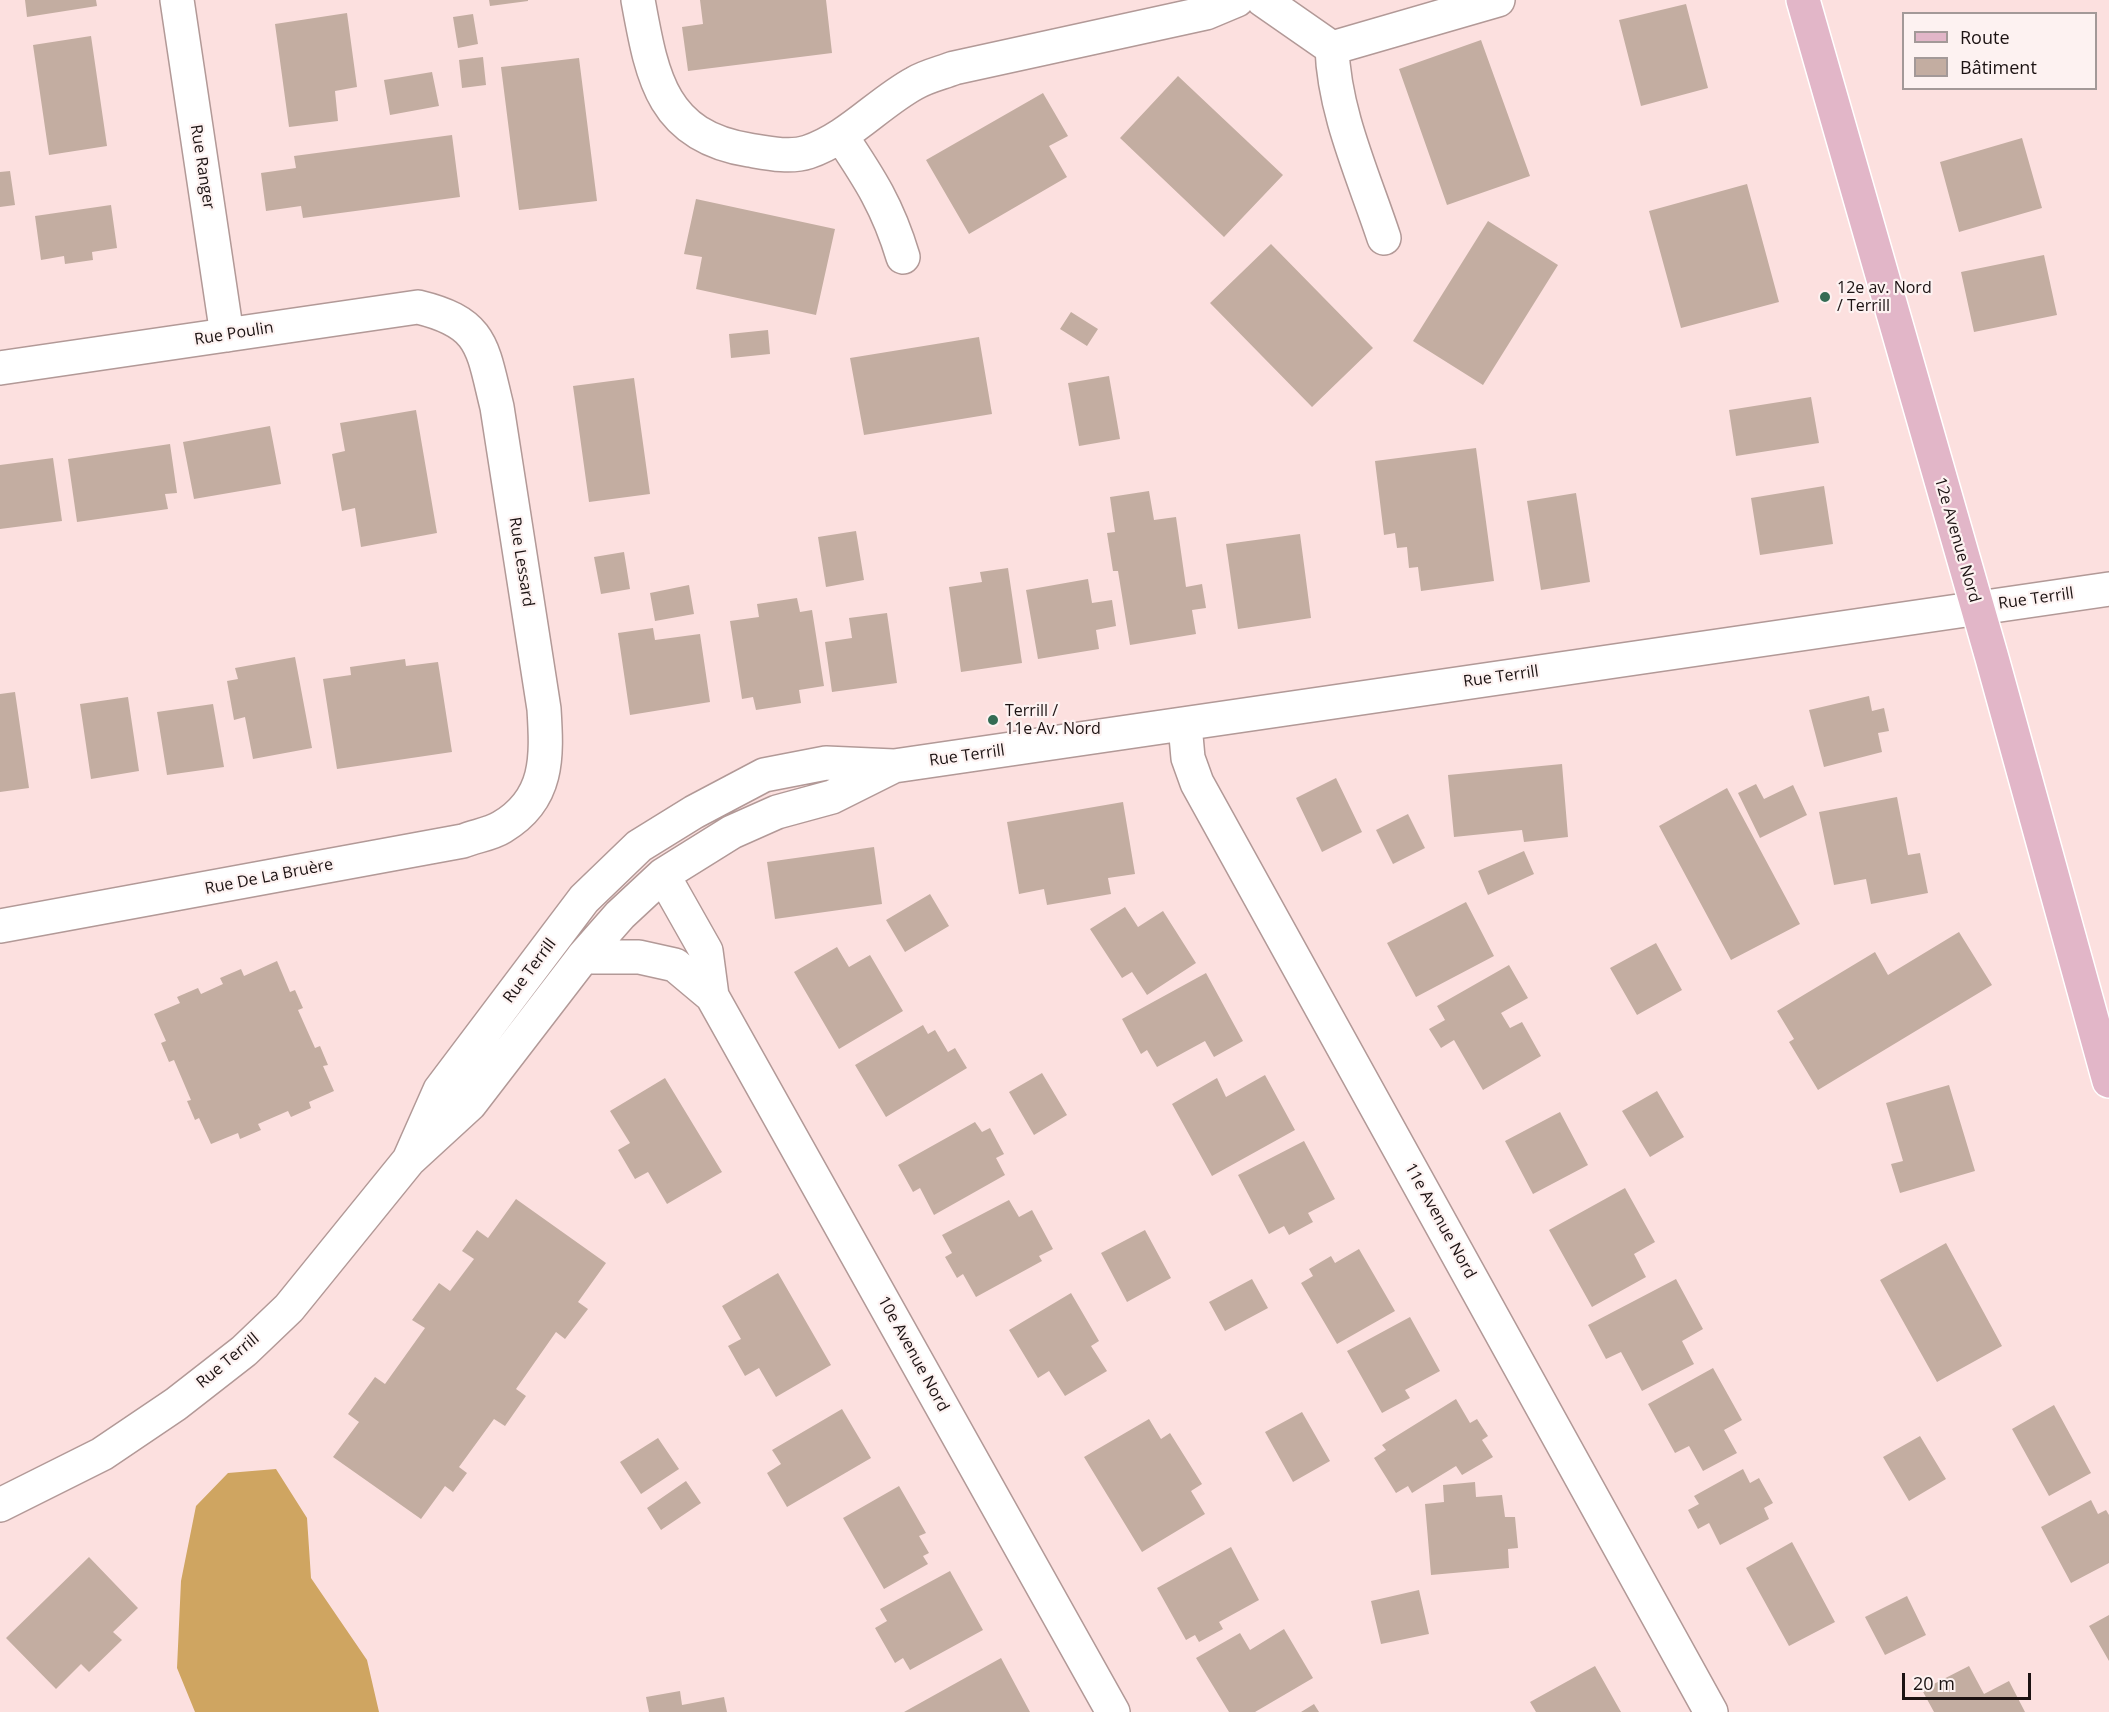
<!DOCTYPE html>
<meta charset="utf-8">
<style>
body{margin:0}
#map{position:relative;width:2109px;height:1712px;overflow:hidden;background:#fce0df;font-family:"Open Sans",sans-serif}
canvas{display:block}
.legend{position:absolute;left:1902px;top:12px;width:195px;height:78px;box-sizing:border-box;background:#fdf2f1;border:2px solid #a39998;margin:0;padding:8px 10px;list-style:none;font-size:18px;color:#1c1313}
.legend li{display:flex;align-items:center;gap:12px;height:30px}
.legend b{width:30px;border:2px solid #a39998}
.scale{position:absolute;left:1902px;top:1673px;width:129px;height:27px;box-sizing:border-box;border:3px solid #1c1313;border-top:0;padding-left:8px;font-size:18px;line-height:21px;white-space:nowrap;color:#1c1313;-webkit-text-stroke:4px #fdf2f1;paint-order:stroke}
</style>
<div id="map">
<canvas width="2109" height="1712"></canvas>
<ul class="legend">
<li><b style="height:8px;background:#e2b6c8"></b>Route</li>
<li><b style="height:16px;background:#c3ada1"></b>Bâtiment</li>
</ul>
<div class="scale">20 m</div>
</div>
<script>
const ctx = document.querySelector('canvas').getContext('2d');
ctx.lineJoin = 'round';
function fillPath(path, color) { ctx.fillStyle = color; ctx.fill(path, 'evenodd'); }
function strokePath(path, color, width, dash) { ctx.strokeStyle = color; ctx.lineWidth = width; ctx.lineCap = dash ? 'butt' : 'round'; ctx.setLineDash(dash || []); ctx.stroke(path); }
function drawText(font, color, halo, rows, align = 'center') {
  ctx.font = font + ' "Open Sans",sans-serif'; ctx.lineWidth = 4.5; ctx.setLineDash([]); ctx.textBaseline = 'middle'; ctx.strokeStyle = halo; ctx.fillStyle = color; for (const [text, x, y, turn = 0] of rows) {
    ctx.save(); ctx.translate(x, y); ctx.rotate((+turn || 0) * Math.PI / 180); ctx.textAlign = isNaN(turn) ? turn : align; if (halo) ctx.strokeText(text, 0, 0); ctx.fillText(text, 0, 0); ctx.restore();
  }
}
fillPath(new Path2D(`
 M276,1469l31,49 4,60 56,82 12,52h-184l-18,-44 4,-87 15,-75 32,-33z`), '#cfa561');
fillPath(new Path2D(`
 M25,0h71l1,6 -70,11z
 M489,0h39v1l-38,5z
 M700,0h126l6,53 -144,18 -6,-44 21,-3z
 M1686,4l22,84 -67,18 -22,-86z
 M347,13l10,74 -22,4 3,30 -49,6 -14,-103z
 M473,14l5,30 -20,4 -5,-31z
 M91,36l16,110 -58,9 -16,-110z
 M1481,40l49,136 -83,29 -48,-136z
 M483,57l3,28 -24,3 -3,-28z
 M579,58l18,143 -78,9 -18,-143z
 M432,72l7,34 -49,9 -6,-35z
 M1178,76l105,99 -59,62 -104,-99z
 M1043,93l25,43 -19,10 18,31 -98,57 -43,-74z
 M452,135l8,62 -157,21 -2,-12 -35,5 -5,-38 35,-5 -2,-12z
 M2022,138l20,70 -83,24 -19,-70z
 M10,171l5,34 -15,2v-35z
 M1747,184l32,118 -98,26 -32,-117z
 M696,199l139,30 -19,86 -120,-26 6,-32 -18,-3z
 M111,205l6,43 -25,4 1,8 -28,4 -1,-8 -23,4 -6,-44z
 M1488,221l70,44 -75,120 -70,-44z
 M1271,244l102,104 -61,59 -102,-104z
 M2044,255l13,60 -83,17 -13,-60z
 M1071,312l27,17 -11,17 -27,-17z
 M768,330l2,24 -39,4 -2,-24z
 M979,337l13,77 -128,21 -14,-77z
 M1109,376l11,63 -41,7 -11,-63z
 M634,378l16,116 -61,8 -16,-116z
 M1811,397l8,46 -83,13 -7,-46z
 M416,410l21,123 -76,14 -6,-39 -13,3 -10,-57 13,-3 -5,-28z
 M270,426l11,58 -87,15 -11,-57z
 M170,444l7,49 -12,1 3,15 -91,13 -9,-63z
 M1476,448l18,133 -73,10 -3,-24 -9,1 -2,-21 -10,1 -2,-15 -11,2 -9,-74z
 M53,458l9,63 -62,8v-64z
 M1824,486l9,58 -73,11 -9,-57z
 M1149,491l5,29 22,-3 10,70 16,-3 4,24 -14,2 4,24 -66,11 -12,-74h-5l-6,-38 8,-1 -5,-35z
 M1576,493l14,89 -49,8 -14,-89z
 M856,531l8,49 -38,7 -8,-50z
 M1300,534l11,84 -73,11 -12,-85z
 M624,552l6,37 -29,5 -7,-37z
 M1008,568l14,95 -61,9 -12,-85 33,-5 -2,-10z
 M1088,579l4,24 20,-3 4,26 -20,4 3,19 -61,10 -12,-69z
 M689,585l5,29 -39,7 -5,-28z
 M797,598l3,14 12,-2 12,76 -25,4 2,13 -45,7 -3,-13 -11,2 -12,-78 29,-4 -2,-13z
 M887,613l10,70 -65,9 -7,-50 27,-4 -3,-20z
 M653,628l2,12 45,-6 10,68 -80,13 -12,-82z
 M295,657l17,91 -59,11 -8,-42 -11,3 -7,-39 11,-2 -3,-11z
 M405,659l1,7 32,-4 14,90 -115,17 -14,-90 28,-4 -1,-8z
 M15,692l14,96 -29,4v-98z
 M1869,696l3,15 12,-3 5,23 -11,2 4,19 -58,15 -15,-57z
 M128,697l11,74 -48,8 -11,-75z
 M213,704l11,63 -57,8 -10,-63z
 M1562,764l6,73 -44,5 -2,-12 -68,7 -6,-62z
 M1336,778l26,54 -40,20 -26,-54z
 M1756,784l8,15 29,-14 14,30 -47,23 -22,-45z
 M1727,788l73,136 -69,36 -72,-134z
 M1897,797l11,58 12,-2 8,40 -57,11 -5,-25 -32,6 -15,-73z
 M1123,802l12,72 -27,4 3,16 -64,11 -3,-16 -25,5 -12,-72z
 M1408,814l17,34 -32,16 -17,-34z
 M874,847l8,57 -107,15 -8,-57z
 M1524,851l10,23 -46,21 -10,-24z
 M930,894l19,32 -44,26 -19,-32z
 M1466,902l28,54 -78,41 -29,-54z
 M1125,907l13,20 25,-16 33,52 -49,32 -15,-23 -10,6 -32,-49z
 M1959,932l33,53 -174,105 -29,-48 5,-3 -17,-28 98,-59 13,23z
 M1656,943l26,47 -45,25 -27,-47z
 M837,947l12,20 21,-12 33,56 -64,38 -45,-77z
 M277,961l13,31 5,-2 8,18 -5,2 17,38 5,-2 8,19 -5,1 11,25 -25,11 2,6 -20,9 -3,-6 -30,13 3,6 -21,9 -2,-6 -27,11 -12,-26 -4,2 -8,-19 4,-1 -17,-40 -5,2 -8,-19 5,-2 -12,-27 26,-11 -3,-6 21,-9 3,6 22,-10 -3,-6 21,-9 3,7z
 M1509,965l19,33 -27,15 9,15 12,-6 19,34 -58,34 -29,-50 -13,8 -12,-19 16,-9 -8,-14z
 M1206,973l37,68 -29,16 -9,-16 -48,26 -10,-17 -6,4 -19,-35z
 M923,1025l5,9 7,-4 13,22 7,-4 12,20 -81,49 -31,-52z
 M1042,1073l25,42 -33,20 -25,-43z
 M1265,1075l30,55 -83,46 -40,-72 45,-26 9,19z
 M665,1078l57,94 -55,32 -19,-32 -13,7 -17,-29 12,-7 -20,-32z
 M1949,1085l26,86 -75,22 -9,-29 12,-3 -17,-58z
 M1657,1091l27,46 -34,20 -28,-46z
 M1560,1112l28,53 -55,29 -28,-53z
 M975,1122l7,10 8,-4 14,26 -8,4 9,17 -71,40 -14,-27 -7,4 -15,-27z
 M1304,1141l31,58 -27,14 5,9 -24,13 -5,-9 -15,8 -31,-59z
 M1625,1188l30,54 -21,12 12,23 -54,30 -43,-77z
 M516,1199l90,64 -28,39 10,7 -23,30 -9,-7 -40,57 10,7 -21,30 -11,-7 -35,48 8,6 -14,19 -8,-6 -24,33 -88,-62 26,-35 -11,-8 27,-37 10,7 40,-56 -13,-8 27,-37 11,8 24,-32 -12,-8 15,-21 11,8z
 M1009,1200l10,17 13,-7 21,39 -14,7 3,5 -66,36 -13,-23 -6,4 -12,-21 7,-4 -10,-18z
 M1145,1230l26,48 -44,24 -26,-49z
 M1946,1243l56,103 -65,36 -57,-102z
 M1359,1249l36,62 -58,33 -36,-61 12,-7 -4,-7 22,-13 4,7z
 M778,1273l53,92 -55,32 -17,-29 -14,8 -17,-30 13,-7 -19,-33z
 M1252,1279l16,29 -43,23 -16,-29z
 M1676,1279l27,50 -21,12 12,23 -52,27 -21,-39 -15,7 -18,-34z
 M1071,1293l28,48 -8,5 16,25 -42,25 -16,-25 -11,7 -29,-48z
 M1410,1317l30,54 -35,19 5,8 -28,15 -35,-62z
 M1713,1368l29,52 -18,10 13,23 -34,18 -14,-25 -14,7 -27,-49z
 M1456,1399l14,24 7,-4 11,17 -6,4 11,17 -31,18 -6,-9 -44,27 -4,-7 -12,7 -22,-35 12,-8 -4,-5z
 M2054,1405l37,68 -42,23 -37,-67z
 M842,1409l29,49 -84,49 -20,-34 14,-9 -9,-14z
 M1302,1412l28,49 -37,21 -28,-50z
 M1149,1419l12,20 9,-6 32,51 -11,7 14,23 -63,38 -58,-95z
 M1920,1436l26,43 -37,22 -26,-44z
 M658,1438l21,31 -38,25 -21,-32z
 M1743,1469l7,14 9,-5 14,25 -9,5 5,11 -49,26 -11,-22 -11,6 -10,-19 11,-6 -5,-8z
 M686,1481l15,22 -40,27 -14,-22z
 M1475,1482l1,15 26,-2 3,22h10l3,31 -10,1 1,19 -78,7 -6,-71 19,-2 -1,-17z
 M899,1486l27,47 -7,3 10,17 -6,3 5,8 -44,25 -41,-71z
 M2091,1500l7,14 8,-4 3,5v48l-38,20 -30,-56z
 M1792,1542l43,80 -46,24 -43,-78z
 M1231,1547l28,53 -40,22 4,7 -24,13 -4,-7 -9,5 -29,-52z
 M89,1557l49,51 -25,24 9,8 -33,32 -8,-8 -25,25 -50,-51z
 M950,1571l33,59 -73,40 -7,-12 -8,5 -20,-35 12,-7 -7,-12z
 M1419,1590l10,44 -48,10 -10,-43z
 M1907,1596l19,39 -41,20 -20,-38z
 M2109,1615v46l-20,-35z
 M1284,1629l29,49 -58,34h-26l-33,-54 44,-25 10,17z
 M1001,1658l29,54h-126z
 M1595,1666l26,46h-85l-6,-10z
 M1969,1666l15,28 25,-13 16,31h-91l-12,-22z
 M680,1691l2,14 42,-8 3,15h-78l-3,-15z
 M1314,1704l5,8h-18z`), '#c3ada1');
const minor = new Path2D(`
 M177,0l50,335
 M638,0c14,76 23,136 111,150 18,3 41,8 59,2 41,-14 70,-49 107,-69 12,-7 26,-10 39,-15l252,-55 31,-13
 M1263,0l69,48c2,65 32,129 52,190
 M1332,48l166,-48
 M841,136c29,43 47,71 62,121
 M0,368l418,-61c66,16 64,40 79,100l47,302c3,48 5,90 -42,118 -11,7 -27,9 -39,14l-463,85
 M1185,725l3,33 9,25 514,929
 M663,875l43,76 6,45
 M583,957h56l36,8 37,31 401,716
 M409,1160l31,-70 144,-191 55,-53 55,-34 70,-37 62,-12 68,3 1215,-177
 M0,1505l102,-51 74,-50 68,-53 45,-43 120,-148 61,-56 113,-147 37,-42 43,-40 69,-43 45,-20 55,-15 60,-30`);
const major = new Path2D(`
 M1803,0l189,658 117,423`);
strokePath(minor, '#b29997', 36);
strokePath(major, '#fff', 36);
strokePath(minor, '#fff', 33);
strokePath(major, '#e2b6c8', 33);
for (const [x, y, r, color] of [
 [1825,297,6,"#336c54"],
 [993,720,6,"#336c54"]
]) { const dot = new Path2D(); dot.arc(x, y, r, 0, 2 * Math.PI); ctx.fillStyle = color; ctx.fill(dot); strokePath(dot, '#fdf2f1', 2); }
drawText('16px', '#1c1313', '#fdf2f1', [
 ["Rue Ranger",202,167,81],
 ["Rue Poulin",234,334,-9],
 ["12e Avenue Nord",1957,540,74],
 ["Rue Lessard",521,562,81],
 ["Rue Terrill",2036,599,-8],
 ["Rue Terrill",1501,677,-8],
 ["Rue Terrill",967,756,-8],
 ["Rue De La Bruère",269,877,-11],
 ["Rue Terrill",530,971,-53],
 ["11e Avenue Nord",1440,1221,61],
 ["10e Avenue Nord",913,1354,61],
 ["Rue Terrill",228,1361,-40]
]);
drawText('16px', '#1c1313', '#fdf2f1', [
 ["12e av. Nord",1837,288],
 ["/ Terrill",1837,306],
 ["Terrill /",1005,711],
 ["11e Av. Nord",1005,729]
], 'left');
</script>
